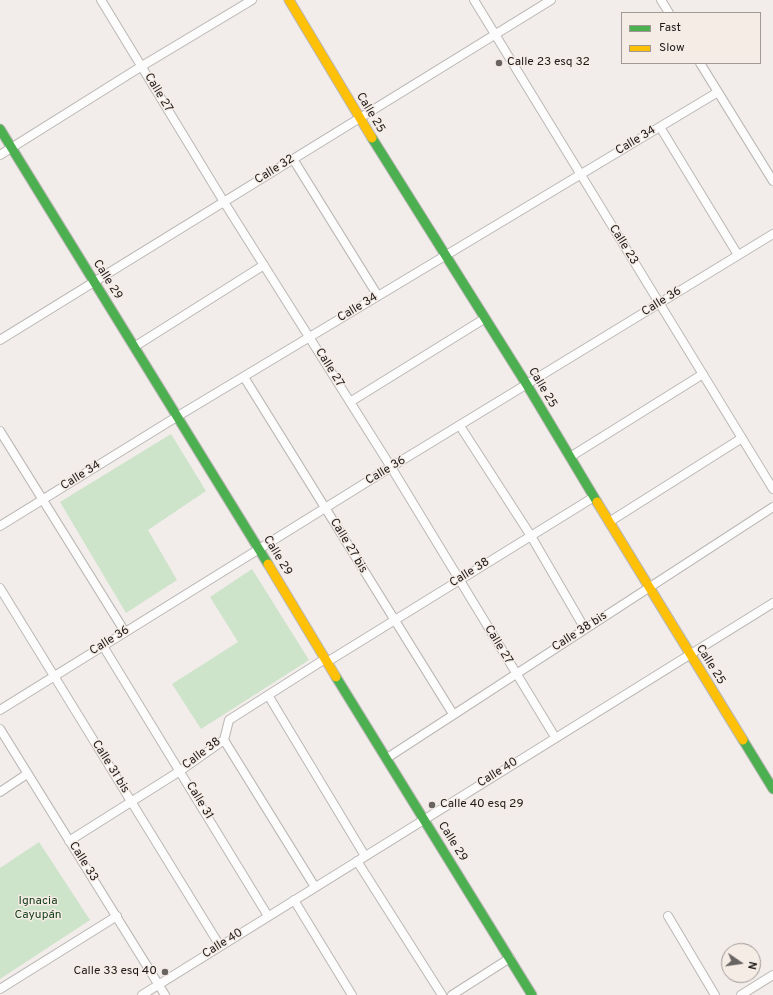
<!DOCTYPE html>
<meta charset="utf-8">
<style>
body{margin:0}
#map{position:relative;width:773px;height:995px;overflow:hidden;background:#f2edea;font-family:Overpass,sans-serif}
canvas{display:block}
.legend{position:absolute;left:621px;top:12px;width:140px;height:52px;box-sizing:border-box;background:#f6ece6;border:1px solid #9f9894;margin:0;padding:5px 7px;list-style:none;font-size:12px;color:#1d1a18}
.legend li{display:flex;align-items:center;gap:8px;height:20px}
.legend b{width:20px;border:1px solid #9f9894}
.north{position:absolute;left:721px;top:943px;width:40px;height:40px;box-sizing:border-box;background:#f6ece6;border:1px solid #9f9894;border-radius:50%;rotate:103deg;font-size:11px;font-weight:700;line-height:16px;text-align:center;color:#1d1a18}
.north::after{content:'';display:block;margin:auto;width:14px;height:18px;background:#686462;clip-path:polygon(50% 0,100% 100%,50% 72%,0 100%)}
</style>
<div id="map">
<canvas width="773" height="995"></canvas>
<ul class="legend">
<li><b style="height:5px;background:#4caf50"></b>Fast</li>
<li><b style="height:5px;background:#ffc107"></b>Slow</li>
</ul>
<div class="north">N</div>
</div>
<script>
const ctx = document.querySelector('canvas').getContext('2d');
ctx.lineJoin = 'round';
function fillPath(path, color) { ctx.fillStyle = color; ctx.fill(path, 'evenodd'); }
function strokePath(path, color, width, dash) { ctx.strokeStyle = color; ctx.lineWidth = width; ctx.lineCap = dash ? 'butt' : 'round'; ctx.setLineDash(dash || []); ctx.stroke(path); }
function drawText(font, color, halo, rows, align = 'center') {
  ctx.font = font + ' Overpass,sans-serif'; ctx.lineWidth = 3; ctx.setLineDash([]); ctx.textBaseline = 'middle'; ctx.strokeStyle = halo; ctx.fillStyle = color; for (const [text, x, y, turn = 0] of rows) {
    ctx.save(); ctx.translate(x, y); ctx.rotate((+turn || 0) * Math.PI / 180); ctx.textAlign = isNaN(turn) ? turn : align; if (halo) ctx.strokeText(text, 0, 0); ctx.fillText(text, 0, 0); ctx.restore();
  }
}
fillPath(new Path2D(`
 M171,434l35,57 -58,39 29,50 -51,33 -66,-111z
 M252,569l57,91 -108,69 -29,-45 66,-42 -28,-45z
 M39,842l51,78 -90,59v-111z`), '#cde3ca');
const street = new Path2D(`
 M101,0l123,202 167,265 164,270
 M474,0l299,489
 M661,0l8,13
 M700,63l73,118
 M660,127l78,128
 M0,155l142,-89 110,-66
 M293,159l85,137
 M0,340l551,-340
 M134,347l130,-82
 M244,377l209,337
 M350,402l134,-83
 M460,426l71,110 54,93
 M0,431l125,201
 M570,457l133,-83
 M609,522l133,-84
 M0,526l178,-110 540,-324
 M0,588l220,358
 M103,646l165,270
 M327,662l267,-165
 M268,695l97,161
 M0,710l391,-243 382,-233
 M0,729l165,266
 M224,740l91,147
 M387,758l386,-251
 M0,792l27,-18
 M69,841l111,-70 44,-31 5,-20 96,-61
 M357,861l85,134
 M294,900l58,95
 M668,916l47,79
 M0,989l117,-73
 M142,995l631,-392
 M452,995l58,-37
 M741,995l32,-20`);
const fast = new Path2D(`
 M0,129l268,435
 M372,138l155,247 70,117
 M336,677l196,318
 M743,740l30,49`);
const slow = new Path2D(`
 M289,0l83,138
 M597,502l146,238
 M268,564l68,113`);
strokePath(street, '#bab7b4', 10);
strokePath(fast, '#bab7b4', 11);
strokePath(slow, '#bab7b4', 11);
strokePath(street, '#fdfcfc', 8);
strokePath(fast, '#4caf50', 9);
strokePath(slow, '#ffc107', 9);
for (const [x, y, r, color] of [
 [499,63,4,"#686462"],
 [432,805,4,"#686462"],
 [165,972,4,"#686462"]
]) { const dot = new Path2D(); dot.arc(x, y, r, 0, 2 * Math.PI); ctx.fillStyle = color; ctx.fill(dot); strokePath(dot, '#f6ece6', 1.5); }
drawText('12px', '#1d1a18', '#f6ece6', [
 ["Calle 23 esq 32",507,63],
 ["Calle 40 esq 29",440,805],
 ["Calle 33 esq 40",157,972,"right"]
], 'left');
drawText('12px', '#1d1a18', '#f6ece6', [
 ["Calle 27",158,93,59],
 ["Calle 25",370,113,59],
 ["Calle 34",636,141,-31],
 ["Calle 32",275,170,-32],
 ["Calle 23",623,245,58],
 ["Calle 29",107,280,58],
 ["Calle 36",662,302,-32],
 ["Calle 34",358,308,-31],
 ["Calle 27",329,368,58],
 ["Calle 25",542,388,59],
 ["Calle 36",386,471,-31],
 ["Calle 34",81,476,-32],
 ["Calle 27 bis",348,546,59],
 ["Calle 29",277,556,59],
 ["Calle 38",470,573,-32],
 ["Calle 38 bis",580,632,-33],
 ["Calle 36",110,641,-32],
 ["Calle 27",498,645,59],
 ["Calle 25",710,665,58],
 ["Calle 38",202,754,-37],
 ["Calle 31 bis",110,767,58],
 ["Calle 40",498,773,-32],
 ["Calle 31",199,801,59],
 ["Calle 29",452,842,58],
 ["Calle 33",83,862,58],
 ["Calle 40",223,944,-32]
]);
drawText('12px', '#113e17', '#f6ece6', [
 ["Ignacia",38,902],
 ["Cayupán",38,916]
]);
</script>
